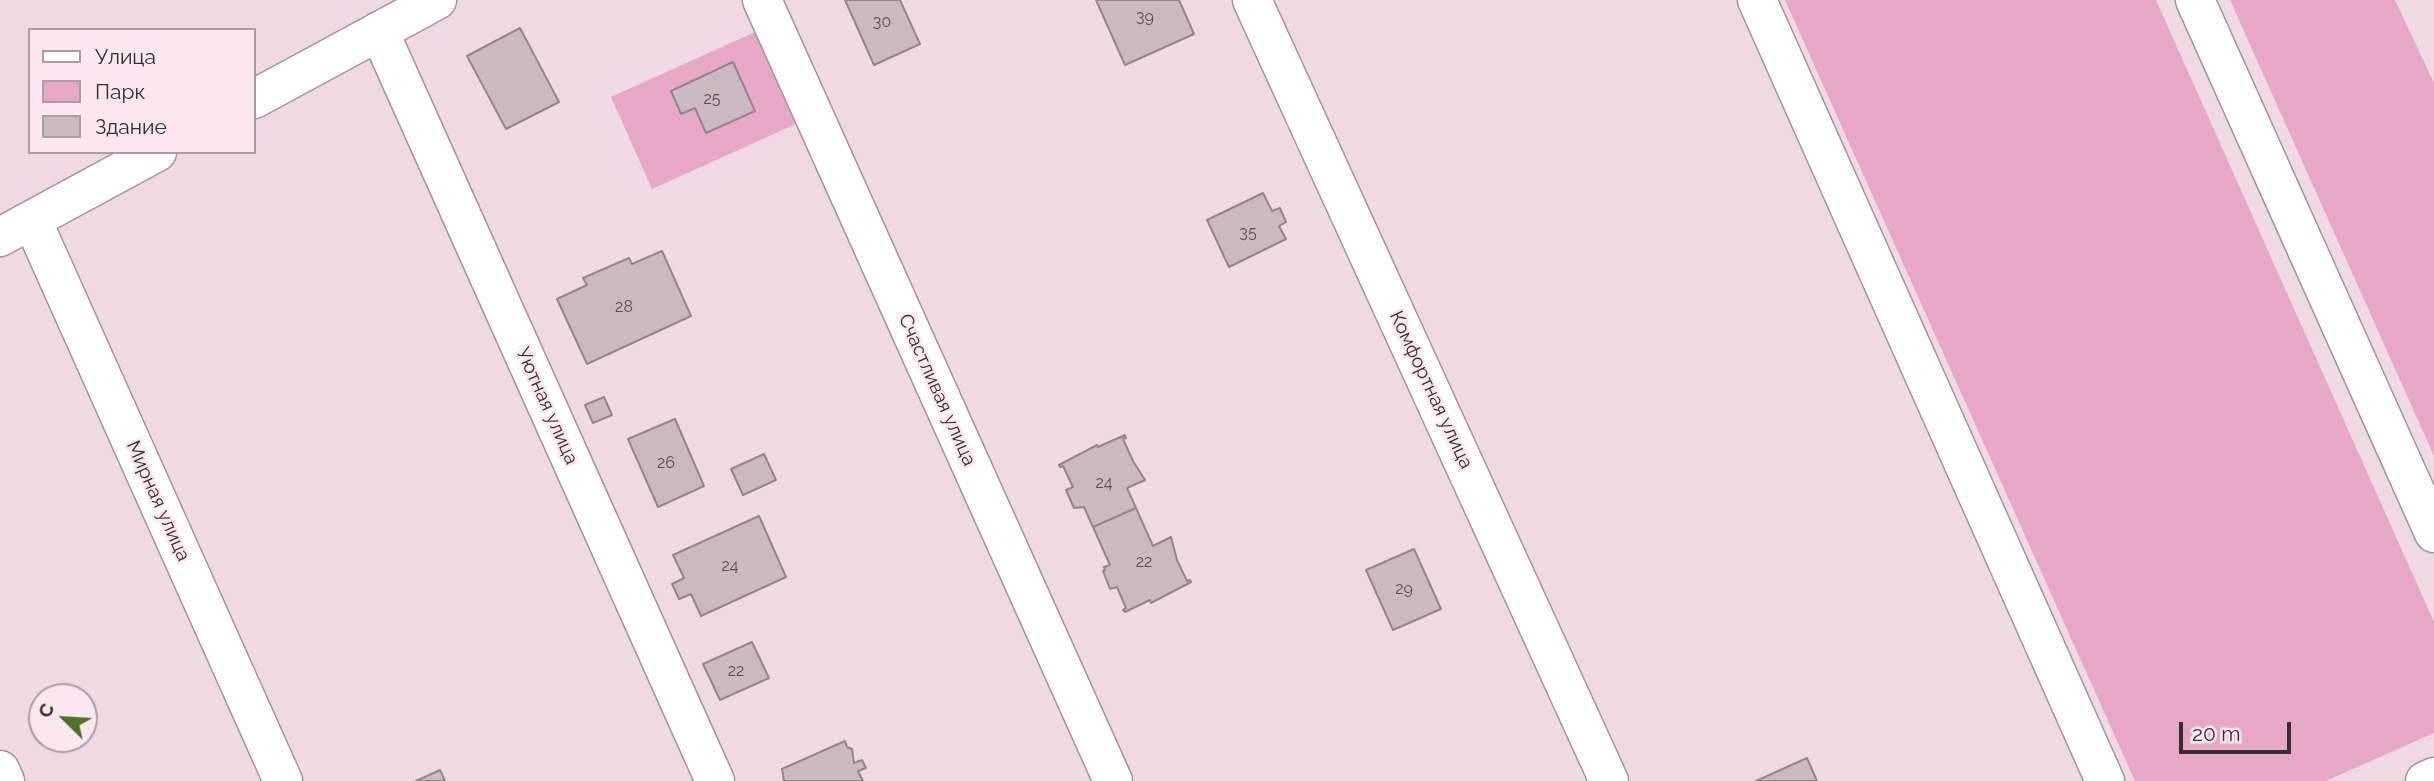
<!DOCTYPE html>
<meta charset="utf-8">
<style>
body{margin:0}
#map{position:relative;width:2434px;height:781px;overflow:hidden;background:#eddae2;font-family:Raleway,sans-serif}
canvas{display:block}
.legend{position:absolute;left:28px;top:28px;width:228px;height:126px;box-sizing:border-box;background:#fae7ef;border:2px solid #ab9da3;margin:0;padding:9px 12px;list-style:none;font-size:21px;color:#352d30}
.legend li{display:flex;align-items:center;gap:14px;height:35px}
.legend b{width:35px;border:2px solid #ab9da3}
.north{position:absolute;left:28px;top:683px;width:70px;height:70px;box-sizing:border-box;background:#fae7ef;border:2px solid #ab9da3;border-radius:50%;rotate:294deg;font-size:19px;font-weight:700;line-height:28px;text-align:center;color:#352d30}
.north::after{content:'';display:block;margin:auto;width:24px;height:32px;background:#4c712b;clip-path:polygon(50% 0,100% 100%,50% 72%,0 100%)}
.scale{position:absolute;left:2179px;top:722px;width:112px;height:32px;box-sizing:border-box;border:4px solid #352d30;border-top:0;padding-left:9px;font-size:21px;line-height:24px;white-space:nowrap;color:#352d30;-webkit-text-stroke:5px #fae7ef;paint-order:stroke}
</style>
<div id="map">
<canvas width="2434" height="781"></canvas>
<ul class="legend">
<li><b style="height:9px;background:#fff"></b>Улица</li>
<li><b style="height:19px;background:#e8a7c6"></b>Парк</li>
<li><b style="height:19px;background:#cbb9c1"></b>Здание</li>
</ul>
<div class="north">С</div>
<div class="scale">20 m</div>
</div>
<script>
const ctx = document.querySelector('canvas').getContext('2d');
ctx.lineJoin = 'round';
function fillPath(path, color) { ctx.fillStyle = color; ctx.fill(path, 'evenodd'); }
function strokePath(path, color, width, dash) { ctx.strokeStyle = color; ctx.lineWidth = width; ctx.lineCap = dash ? 'butt' : 'round'; ctx.setLineDash(dash || []); ctx.stroke(path); }
function drawText(font, color, halo, rows, align = 'center') {
  ctx.font = font + ' Raleway,sans-serif'; ctx.lineWidth = 5; ctx.setLineDash([]); ctx.textBaseline = 'middle'; ctx.strokeStyle = halo; ctx.fillStyle = color; for (const [text, x, y, turn = 0] of rows) {
    ctx.save(); ctx.translate(x, y); ctx.rotate((+turn || 0) * Math.PI / 180); ctx.textAlign = isNaN(turn) ? turn : align; if (halo) ctx.strokeText(text, 0, 0); ctx.fillText(text, 0, 0); ctx.restore();
  }
}
fillPath(new Path2D(`
 M1785,0h371l278,622v111l-108,48h-191z
 M2230,0h165l39,83v373z
 M755,32l41,92 -144,65 -41,-92z`), '#e8a7c6');
const building = new Path2D(`
 M845,0h55l20,44 -46,21z
 M1096,0h83l15,34 -69,31z
 M520,28l39,74 -53,27 -39,-73z
 M733,62l22,49 -49,22 -11,-25 -14,6 -10,-23z
 M1263,193l9,18 8,-3 6,14 -7,4 7,13 -57,28 -22,-47z
 M662,251l29,65 -104,48 -30,-65 30,-14 -4,-7 46,-20 3,6z
 M604,397l8,18 -19,8 -8,-18z
 M675,419l29,67 -46,21 -30,-68z
 M1125,435l1,3 -3,1 10,22 12,19 -18,8 9,20 -43,19 -9,-20 -10,1 -8,-18 7,-3 -10,-21 -3,1 -1,-2 38,-20 1,2z
 M764,454l12,26 -33,15 -12,-26z
 M1136,508l17,38 18,-9 6,23 10,21 3,-1 1,2 -40,21 -1,-3 -25,12 -2,-2 3,-2 -9,-21 -7,2 -7,-18 2,-1 -1,-3 6,-2 -17,-38z
 M759,516l27,61 -85,39 -10,-22 -12,5 -7,-15 12,-6 -11,-23z
 M1414,549l27,60 -48,21 -27,-60z
 M752,642l17,36 -49,22 -17,-36z
 M845,741l2,6 5,2 2,14 8,-3 4,8 -8,3 5,10h-79l-2,-12z
 M1807,758l10,23h-61z
 M440,770l5,11h-29z`);
fillPath(building, '#cbb9c1');
strokePath(building, '#97858d', 2);
const minor = new Path2D(`
 M762,0l351,781
 M1252,0l357,781
 M1757,0l348,781
 M2195,0l239,533
 M379,31l336,750
 M254,99l183,-99
 M32,220l251,561
 M0,237l157,-85
 M0,770l5,11
 M2425,781l9,-4`);
strokePath(minor, '#a6949c', 41);
strokePath(minor, '#fff', 38);
drawText('16px', '#5a5054', null, [
 ["39",1145,17],
 ["30",882,22],
 ["25",712,99],
 ["35",1248,233],
 ["28",624,307],
 ["26",666,463],
 ["24",1104,483],
 ["22",1144,562],
 ["24",730,566],
 ["29",1404,589],
 ["22",736,671]
]);
drawText('19px', '#352d30', '#fae7ef', [
 ["Счастливая улица",937,390,66],
 ["Комфортная улица",1431,390,65],
 ["Уютная улица",547,406,66],
 ["Мирная улица",158,501,66]
]);
</script>
